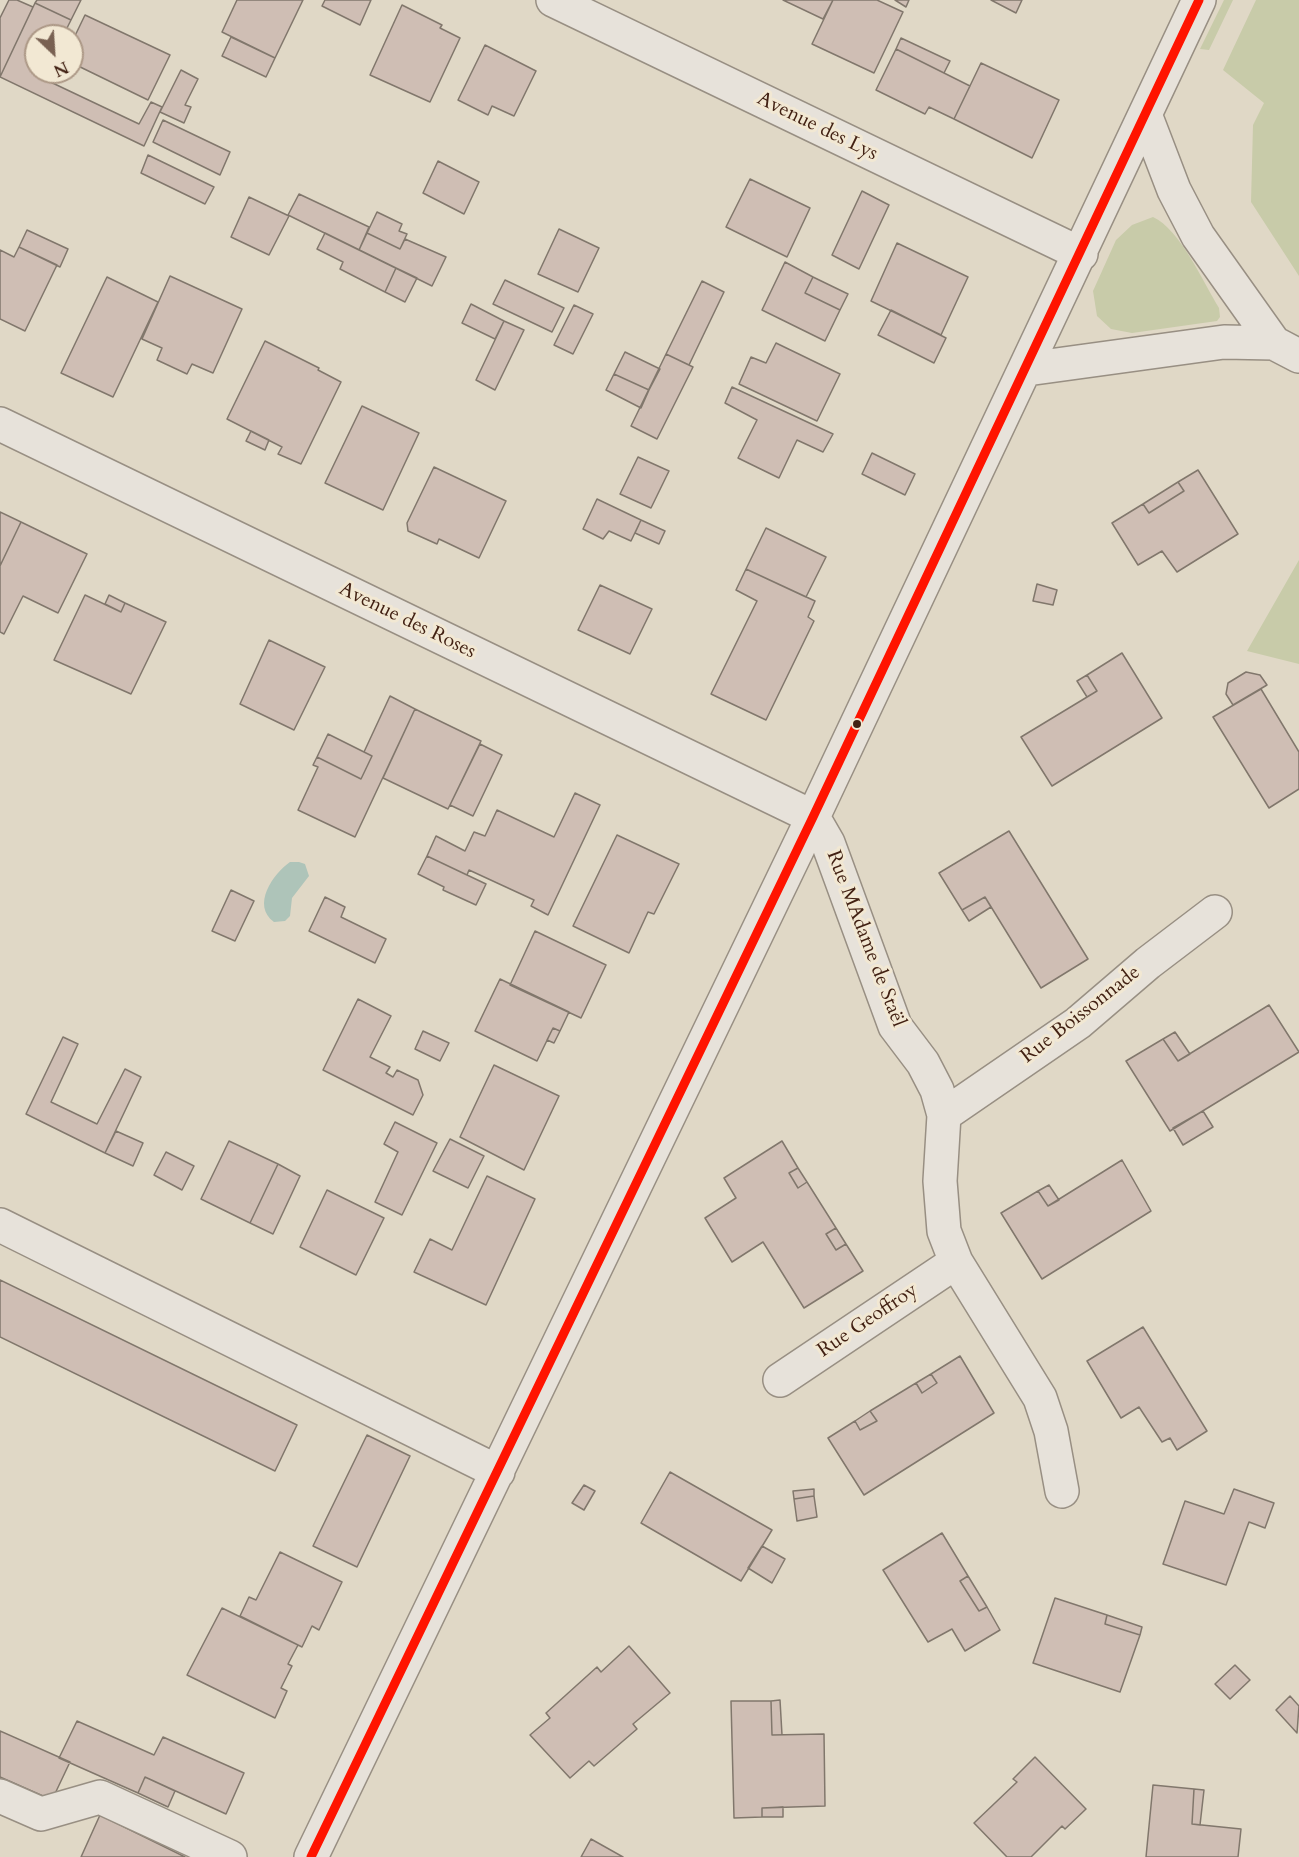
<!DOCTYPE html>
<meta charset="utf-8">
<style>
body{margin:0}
#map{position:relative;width:1299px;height:1857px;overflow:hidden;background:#e0d8c6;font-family:Cardo,serif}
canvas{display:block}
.north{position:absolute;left:24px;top:24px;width:60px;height:60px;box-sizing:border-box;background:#f2e8d3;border:2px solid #ac9886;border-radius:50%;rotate:155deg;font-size:16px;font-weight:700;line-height:24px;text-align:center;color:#422113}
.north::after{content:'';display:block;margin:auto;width:21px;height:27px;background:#796152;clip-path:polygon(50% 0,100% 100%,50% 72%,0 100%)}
</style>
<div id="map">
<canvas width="1299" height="1857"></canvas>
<div class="north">N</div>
</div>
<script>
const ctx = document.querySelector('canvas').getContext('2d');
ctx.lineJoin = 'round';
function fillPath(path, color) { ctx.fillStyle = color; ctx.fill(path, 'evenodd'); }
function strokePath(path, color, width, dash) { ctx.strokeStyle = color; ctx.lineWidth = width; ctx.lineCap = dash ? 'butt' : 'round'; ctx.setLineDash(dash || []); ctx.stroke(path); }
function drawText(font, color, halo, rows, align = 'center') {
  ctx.font = font + ' Cardo,serif'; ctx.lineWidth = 6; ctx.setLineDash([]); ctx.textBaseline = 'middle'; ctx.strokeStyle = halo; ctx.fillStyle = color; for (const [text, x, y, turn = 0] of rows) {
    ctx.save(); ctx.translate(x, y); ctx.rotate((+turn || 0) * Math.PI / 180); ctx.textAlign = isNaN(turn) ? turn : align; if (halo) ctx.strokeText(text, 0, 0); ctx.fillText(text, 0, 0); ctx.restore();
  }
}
fillPath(new Path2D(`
 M1224,0h9l-24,50 -9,-1z
 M1256,0h43v276l-48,-74 2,-77 11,-22 -41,-33z
 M1153,217c27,12 50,65 66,91l1,9 -3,4 -85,12 -21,-4 -14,-13 -4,-25 23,-51 16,-15z
 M1299,560v104l-52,-13z`), '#c8cba9');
fillPath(new Path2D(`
 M290,862h9l6,2 4,12 -17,22 -2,18 -5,5 -11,1c-23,-17 -1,-48 16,-60z`), '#aec4b9');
const building = new Path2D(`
 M9,0h8l16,7 -33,70v-59z
 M37,0h44l-10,20 -36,-17z
 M237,0h66l-28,58 -53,-26z
 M325,0h46l-11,25 -38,-19z
 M783,0h50l-10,19z
 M833,0h44l26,12 -29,61 -62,-29z
 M895,0h14l-3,7z
 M991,0h31l-6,13z
 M35,3l36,17 -8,16h-27v36h10l-4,6 97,46 12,-22 11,5 -18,39 -144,-69z
 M402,5l40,20 -2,3 20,10 -30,64 -60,-27z
 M85,15l85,40 -22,45 -76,-37v-21z
 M231,37l44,21 -9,19 -44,-21z
 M901,38l49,23 -6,12 -48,-24z
 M485,45l51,26 -22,45 -22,-10 -4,9 -30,-15z
 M896,49l74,37 -16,33 -25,-12 -4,7 -49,-24z
 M981,63l78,37 -27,58 -78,-39z
 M181,70l17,9 -13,26 6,2 -7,16 -24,-11z
 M163,120l67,32 -10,23 -67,-33z
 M148,155l66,32 -9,17 -64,-31z
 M438,161l41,21 -15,32 -41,-21z
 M750,179l60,29 -23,49 -61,-30z
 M862,191l27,14 -30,64 -27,-14z
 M299,194l70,33 -10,23 -71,-35z
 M249,197l40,19 -20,39 -38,-18z
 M377,212l25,12 -3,7 8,3 -7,15 -33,-16z
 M559,229l40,19 -21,44 -40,-18z
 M27,230l41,19 -8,18 -41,-20z
 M325,233l71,35 -11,24 -45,-23 3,-7 -26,-13z
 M367,233l33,16 5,-10 41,18 -14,29 -73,-36z
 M897,243l71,34 -27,58 -70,-34z
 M19,247l38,18 -32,66 -25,-12v-69l14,7z
 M785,262l28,15 -8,16 35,17 -15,31 -63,-31z
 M396,268l21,10 -12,24 -20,-10z
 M170,276l72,33 -29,64 -21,-9 -5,10 -30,-14 5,-12 -20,-9z
 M107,277l51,25 -45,95 -52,-24z
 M813,277l35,17 -8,16 -35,-17z
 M505,280l59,28 -12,24 -59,-28z
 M702,281l22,11 -35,73 -23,-11z
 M471,304l33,17 -9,18 -33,-16z
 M574,305l19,9 -20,40 -19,-9z
 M891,310l55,28 -12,25 -56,-28z
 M504,321l20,9 -29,60 -19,-10z
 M265,341l54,27 -1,2 23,12 -40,82 -23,-10 4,-7 -55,-28z
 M776,343l64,31 -23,47 -78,-37 12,-27 15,6z
 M625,352l35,17 -11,21 -35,-16z
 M666,354l27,13 -36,72 -26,-13z
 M614,374l35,16 -8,18 -35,-18z
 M732,387l101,47 -10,18 -26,-12 -18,38 -41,-20 19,-38 -32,-17z
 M362,406l57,27 -36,77 -58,-27z
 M251,431l18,9 -4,10 -19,-9z
 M872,453l43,21 -10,21 -43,-21z
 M638,457l31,14 -18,37 -31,-14z
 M434,467l72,34 -27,57 -40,-19 -2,5 -29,-13 -1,-8z
 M1198,470l40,64 -61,38 -15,-21 -24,14 -26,-42 31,-19 6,9 35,-22 -6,-9z
 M1178,482l6,9 -35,22 -6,-9z
 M597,499l44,21 -10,21 -22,-10 -6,8 -20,-10z
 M0,512l21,10 -21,44z
 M641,520l24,11 -6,13 -24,-11z
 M21,522l66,32 -29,59 -35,-17 -19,38 -4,-2v-66z
 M766,528l60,29 -20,40 -60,-28z
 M746,569l69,32 -7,16 6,4 -48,99 -55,-26 46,-93 -21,-11z
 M1037,584l20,6 -4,15 -20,-4z
 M600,585l52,24 -22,45 -52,-24z
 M85,595l36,17 4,-9 41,19 -35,72 -77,-34z
 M109,595l16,8 -4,9 -16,-8z
 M269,640l56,27 -31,63 -54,-26z
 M1122,653l40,65 -110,68 -31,-49 76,-46 -10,-16z
 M1246,672l14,3 7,10 -34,20 -7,-11 2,-11z
 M1087,675l10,16 -10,6 -10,-16z
 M1261,689l38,63v37l-30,19 -56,-91z
 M390,696l25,13 -60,128 -57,-27 20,-43 -5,-2 4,-8 44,22 11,-23 -8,-4z
 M415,709l66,32 -33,68 -65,-31z
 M328,734l44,22 -11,23 -44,-22z
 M480,744l22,11 -29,61 -23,-11z
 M575,793l25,12 -52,110 -17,-9 3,-6 -65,-30 -2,5 -40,-19 9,-20 29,15 9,-19 11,4 12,-26 57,27z
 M1009,831l79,128 -47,29 -56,-91 -23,13 -23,-37z
 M617,835l62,29 -25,50 -6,-2 -19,41 -56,-27z
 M427,856l59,28 -10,21 -33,-15 1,-3 -26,-13z
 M231,890l23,11 -19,40 -23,-10z
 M325,897l20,10 -4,10 45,22 -11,24 -66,-32z
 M985,897l6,10 -22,14 -7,-11z
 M535,931l71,34 -25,53 -71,-33z
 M500,979l69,33 -9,19 -7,-3 -16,33 -62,-30z
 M358,999l33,17 -21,41 20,10 -4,6 7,4 4,-7 21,10 5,15 -10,20 -90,-45z
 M1269,1005l30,47 -129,79 -44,-70 37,-22 15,22z
 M553,1028l7,3 -6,12 -7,-3z
 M423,1031l26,12 -9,18 -25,-12z
 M1175,1032l15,22 -12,7 -15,-22z
 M63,1037l15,7 -27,58 46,22 28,-55 16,8 -36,76 -79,-39z
 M494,1065l65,31 -35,74 -64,-33z
 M1203,1111l10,16 -30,18 -10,-17z
 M395,1122l42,21 -35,72 -27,-13 23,-50 -14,-8z
 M116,1131l27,12 -10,23 -28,-13z
 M450,1139l34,17 -16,32 -35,-17z
 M229,1141l49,23 -28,59 -49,-24z
 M782,1141l16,27 -9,5 9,15 9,-6 29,46 -10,6 10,16 10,-6 17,27 -59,37 -41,-66 -31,20 -27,-44 31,-20 -12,-20z
 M166,1152l28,14 -12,24 -28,-15z
 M1122,1160l29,51 -109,68 -41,-66 37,-22 10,15z
 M278,1164l22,12 -27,58 -23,-11z
 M798,1168l9,14 -9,6 -9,-15z
 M487,1176l48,23 -49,106 -72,-33 16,-33 22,11z
 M1049,1185l10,15 -11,6 -10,-15z
 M327,1190l57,28 -28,57 -56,-28z
 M836,1228l10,16 -10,6 -10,-16z
 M0,1280l297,145 -22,46 -275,-134z
 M1143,1327l64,104 -30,19 -7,-12 -8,4 -23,-35 -18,11 -34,-57z
 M960,1356l34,57 -130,82 -36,-57 27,-17 5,9 17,-9 -7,-10 46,-28 6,10 15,-10 -6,-9z
 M931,1374l6,9 -15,10 -6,-10z
 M870,1411l7,10 -17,9 -5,-9z
 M367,1435l43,21 -53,111 -44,-21z
 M670,1472l102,58 -31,51 -100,-58z
 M584,1485l11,6 -11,19 -12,-7z
 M814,1489v7l-20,3 -1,-8z
 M1234,1489l40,14 -9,25 -16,-6 -23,63 -63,-21 22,-63 39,13z
 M814,1496l3,21 -20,4 -3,-22z
 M942,1533l26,43 -8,5 19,30 8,-4 13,23 -35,21 -13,-22 -24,13 -45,-72z
 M762,1546l23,13 -13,24 -24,-15z
 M280,1552l62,30 -23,48 -7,-4 -10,21 -62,-31 9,-19 7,3z
 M968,1576l19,31 -8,4 -19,-30z
 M1055,1598l52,17 -2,9 35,11 -20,57 -87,-29z
 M222,1608l76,37 -10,19 4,2 -11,22 6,3 -12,27 -88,-43z
 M1107,1615l35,12 -2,8 -35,-11z
 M629,1646l41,47 -37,31 4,5 -43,37 -5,-5 -19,17 -40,-43 20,-17 -4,-5 51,-46 4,5z
 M1235,1665l15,15 -20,19 -15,-15z
 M1290,1696l9,10 -2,27 -21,-23z
 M780,1700l2,35h-10l-1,-34z
 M731,1701h40l1,34 52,-1 1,72 -63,2v9l-28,1z
 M77,1721l77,34 9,-18 81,36 -18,41 -81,-37 -7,16 -79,-35z
 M0,1731l70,31 -18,38 -52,-23z
 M1035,1757l51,52 -21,20 -3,-3 -31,31h-24l-33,-34 43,-41 -4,-3z
 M145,1777l30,14 -7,16 -30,-14z
 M1153,1785l41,4 -2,35 49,5 -3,28h-92z
 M1194,1789l10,1 -4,35 -8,-1z
 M783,1807v10h-21v-9z
 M100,1815l85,42h-104z
 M591,1839l32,18h-42z`);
fillPath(building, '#cfbeb4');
strokePath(building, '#81776c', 1.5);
const minor = new Path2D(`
 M553,0l528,254
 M1146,117l28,73 24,46 76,107
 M1027,369l197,-27 50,1 25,13
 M0,424l813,393
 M813,817l15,26 67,183 28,37 14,27 7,25 -4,66 4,50 12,31 84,136 11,33 11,60
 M944,1115l134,-92 70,-60 67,-51
 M0,1225l498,247
 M780,1380l176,-118
 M0,1796l41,18 59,-17 130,60
 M311,1857l502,-1040 386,-817`);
strokePath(minor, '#988f83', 36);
strokePath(minor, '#e7e2da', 33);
strokePath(new Path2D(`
 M311,1857l502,-1040 386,-817`), '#ff1400', 9);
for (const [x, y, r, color] of [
 [857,724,5,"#422113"]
]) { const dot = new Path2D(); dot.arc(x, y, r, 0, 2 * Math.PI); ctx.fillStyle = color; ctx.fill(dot); strokePath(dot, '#f2e8d3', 2); }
drawText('20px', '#422113', '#f2e8d3', [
 ["Avenue des Lys",817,127,26],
 ["Avenue des Roses",407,621,26],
 ["Rue MAdame de Staël",865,939,69],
 ["Rue Boissonnade",1081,1015,-38],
 ["Rue Geoffroy",868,1321,-34]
]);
</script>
